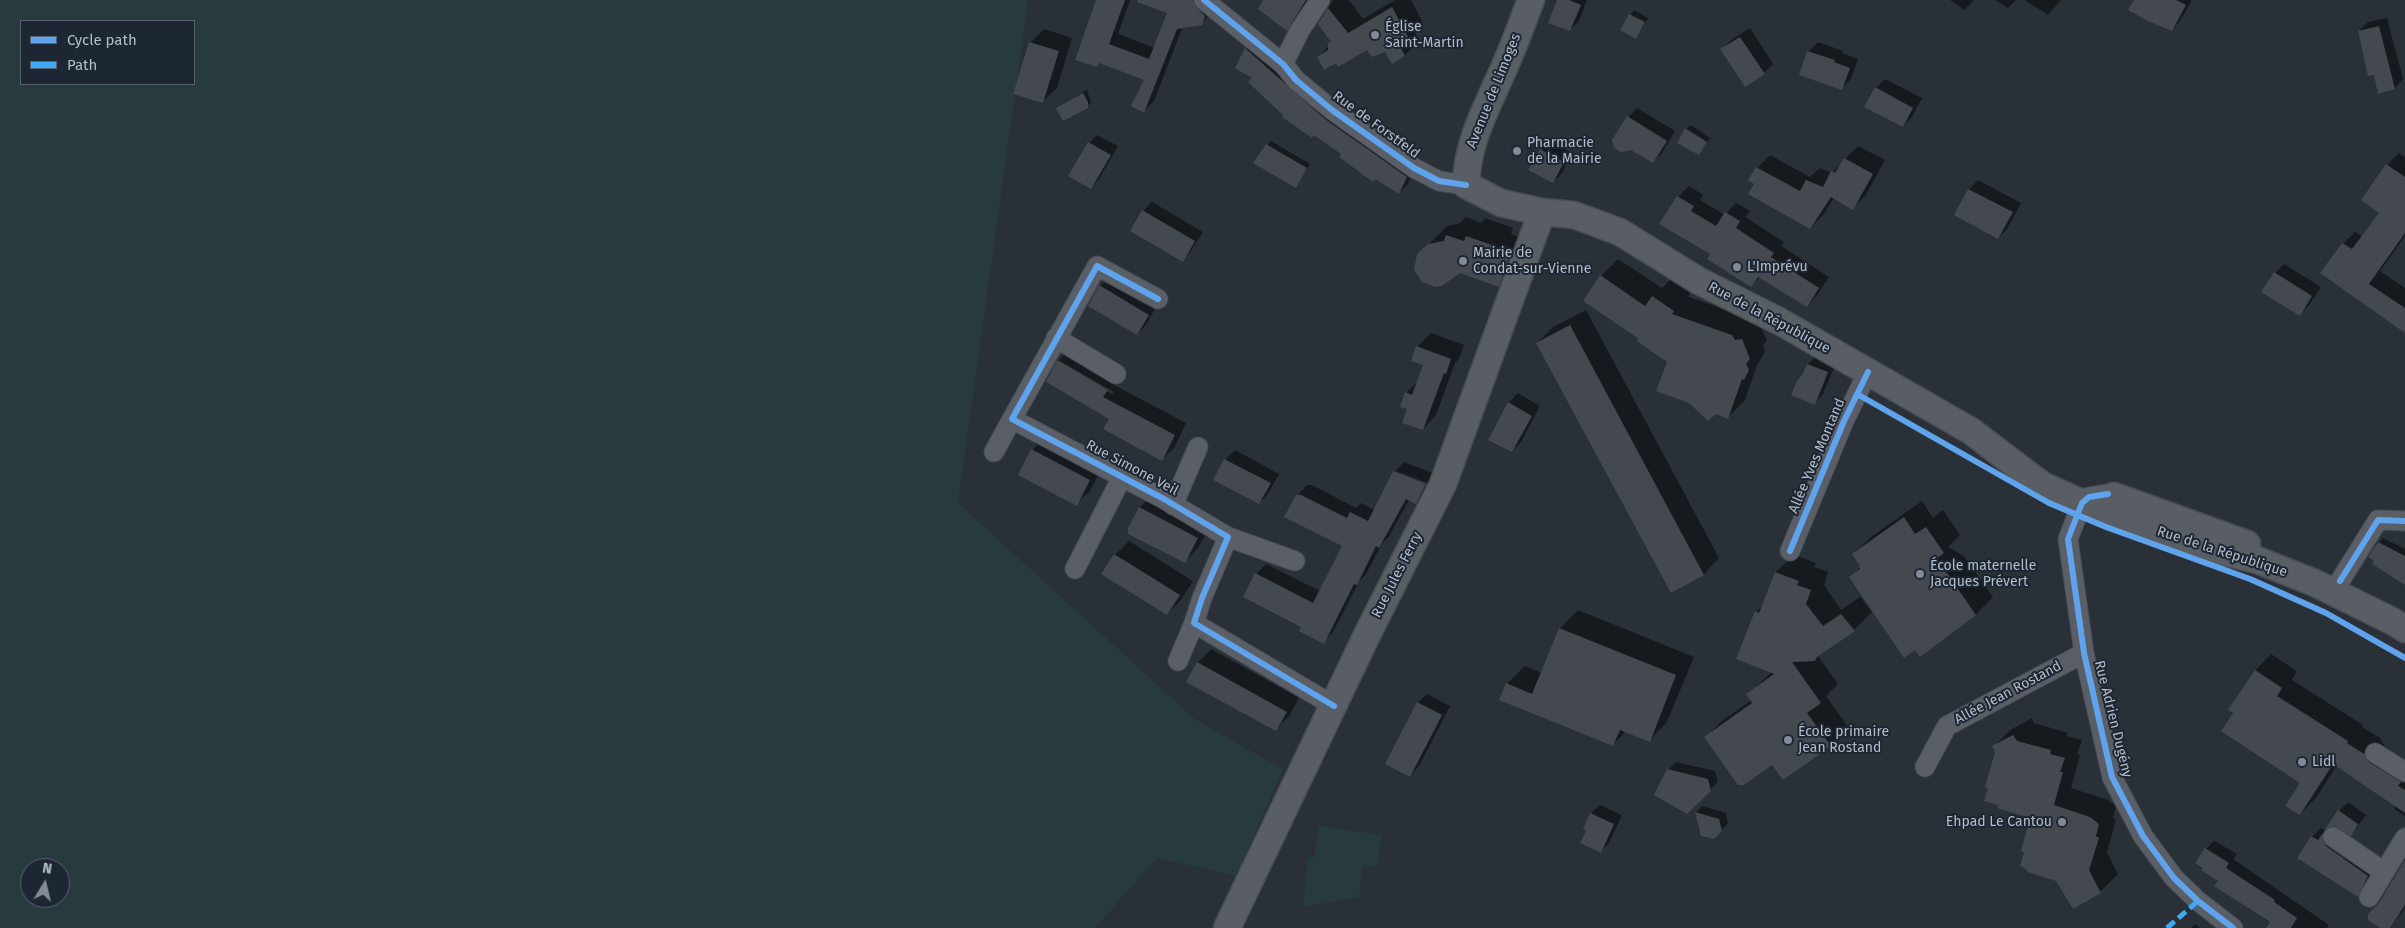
<!DOCTYPE html>
<meta charset="utf-8">
<style>
body{margin:0}
#map{position:relative;width:2405px;height:928px;overflow:hidden;background:#2a3038;font-family:"Fira Sans",sans-serif}
canvas{display:block}
.legend{position:absolute;left:20px;top:20px;width:175px;height:65px;box-sizing:border-box;background:#1d2633;border:1px solid #59626f;margin:0;padding:6px 9px;list-style:none;font-size:15px;color:#b4bcc9}
.legend li{display:flex;align-items:center;gap:10px;height:25px}
.legend b{width:25px;border:1px solid #59626f}
.north{position:absolute;left:20px;top:858px;width:50px;height:50px;box-sizing:border-box;background:#1d2633;border:1px solid #59626f;border-radius:50%;rotate:9deg;font-size:14px;font-weight:700;line-height:20px;text-align:center;color:#b4bcc9}
.north::after{content:'';display:block;margin:auto;width:18px;height:22px;background:#848b96;clip-path:polygon(50% 0,100% 100%,50% 72%,0 100%)}
</style>
<div id="map">
<canvas width="2405" height="928"></canvas>
<ul class="legend">
<li><b style="height:6px;background:#60a3ed"></b>Cycle path</li>
<li><b style="height:6px;background:#3fa9f5"></b>Path</li>
</ul>
<div class="north">N</div>
</div>
<script>
const ctx = document.querySelector('canvas').getContext('2d');
ctx.lineJoin = 'round';
function fillPath(path, color) { ctx.fillStyle = color; ctx.fill(path, 'evenodd'); }
function strokePath(path, color, width, dash) { ctx.strokeStyle = color; ctx.lineWidth = width; ctx.lineCap = dash ? 'butt' : 'round'; ctx.setLineDash(dash || []); ctx.stroke(path); }
function drawText(font, color, halo, rows, align = 'center') {
  ctx.font = font + ' "Fira Sans",sans-serif'; ctx.lineWidth = 4; ctx.setLineDash([]); ctx.textBaseline = 'middle'; ctx.strokeStyle = halo; ctx.fillStyle = color; for (const [text, x, y, turn = 0] of rows) {
    ctx.save(); ctx.translate(x, y); ctx.rotate((+turn || 0) * Math.PI / 180); ctx.textAlign = isNaN(turn) ? turn : align; if (halo) ctx.strokeText(text, 0, 0); ctx.fillText(text, 0, 0); ctx.restore();
  }
}
fillPath(new Path2D(`
 M0,0h1028l-70,503 238,217 87,49 -47,107 -79,-18 -62,70h-1095zM21,21h173v63h-173zM30,868h30v30h-30z
 M1319,826l63,9 -5,32 -14,-1 -4,31 -56,10 5,-50 6,1z`), '#273a3e');
fillPath(new Path2D(`
 M1097,0h33l-12,34 37,14 14,-36 -34,-12h74l2,13 -10,11 -18,2 -29,75 -10,10 2,-31 -46,-18 -3,4z
 M1264,0h45l-13,21 -9,8z
 M1333,0h16l14,19 32,-19h16l12,23 -9,8 6,9 -15,15 -12,7 -7,-11 -18,-2 -32,13 -17,-4 13,-17 -13,-17z
 M1558,0h29l-8,21 -9,9z
 M1950,0h24l-10,10z
 M1995,0h21l-8,8z
 M2061,0l-13,15 -22,-14v-1z
 M2135,0h57l-12,21 -8,9z
 M1634,10l14,8 -12,19 -14,-8z
 M2387,18l16,61 -8,9 -36,-57 9,-9z
 M1750,28l23,36 -9,9 -42,-24 9,-9z
 M1044,29l28,9 -15,50 -14,13 -13,-58z
 M1255,40l160,127 -7,17 -9,9 -114,-79 -31,-36 -17,-11 9,-18z
 M1818,42l25,9 -1,2 16,6 -7,20 -9,9 -41,-13 8,-24z
 M1885,79l37,19 -10,19 -9,9 -27,-38z
 M1087,90l4,12 -4,5 -29,1z
 M1637,108l38,23 -13,22 -9,9 -25,-45z
 M1691,125l19,13 -11,15 -13,-24z
 M1097,135l21,11 -19,33 -9,9 -1,-45z
 M1271,141l39,23 -15,22 -28,-41z
 M1550,141l22,12 -10,20 -9,9 -12,-32z
 M1858,146l27,14 -19,35 -13,13 -19,-10 -11,17 -13,13 -54,-44 1,-16 13,-13 40,22 10,-9 12,5z
 M2399,153l6,4v79l-25,35 25,17v44l-83,-60 21,-28 12,-12 8,5 18,-25 6,-47z
 M1978,180l43,23 -14,26 -9,9 -42,-24 13,-25z
 M1689,186l14,9 -3,5 25,15 11,-12 14,8 -5,6 39,25 -3,4 48,31 -12,18 -10,11 -47,-29 -9,8 -39,-31 -34,-57z
 M1152,202l51,30 -12,19 -9,9 -50,-30 11,-19z
 M1466,217l15,6 4,-5 28,10 -2,6 16,6 -10,27 -19,19 -80,-31 29,-29 12,-2z
 M1618,259l44,29 8,-8 20,13 -1,4 60,21 3,5h7l8,17 -4,5 2,7 -8,13 -12,35 -17,17 -60,-56 -28,-23 -39,-62z
 M2284,264l37,23 -12,18 -9,9 -25,-41z
 M1109,277l48,28 -11,20 -9,9 -48,-28 11,-20z
 M1586,310l133,248 -15,16 -32,17 -135,-248 16,-16z
 M1431,333l33,12 -5,14 -4,4 -19,52 -13,14 -15,-20 -2,-16 13,-13 6,-16 -8,-17z
 M1070,350l48,28 -4,7 72,38 -12,25 -12,11 -57,-30 5,-11 -63,-37 11,-20zM1060,361l54,31 -2,2 -52,-30z
 M1817,355l19,8 -13,31 -9,9 -12,-26 6,-13z
 M1518,393l22,13 -19,36 -9,9 -22,-12 19,-37z
 M1046,436l57,30 -13,25 -14,13 -44,-54z
 M1235,450l44,24 -11,20 -9,9 -44,-24 11,-20z
 M1404,462l31,12 -5,10 -34,-13v2l33,13 -13,17 -7,-3 -20,36 -7,8 -16,30 -6,6 -27,52 -10,10 -20,-16 -47,-52 10,-10 54,27 24,-46 -47,-49 10,-11h5l44,23 5,-5 14,7 19,-38z
 M1154,494l57,30 -13,24 -14,14 -54,-34 10,-21z
 M1922,501l11,17 10,-8 17,25 -12,12 16,9 29,41 -17,17 -56,41 -69,-78 11,-12 -8,-11 17,-17z
 M2383,538l22,11v35l-26,-42z
 M1129,541l64,40 -12,19 -14,14 -64,-40 12,-19z
 M1794,555l22,8 -2,4 14,5 -4,13 17,25 19,-13 12,15 -18,18 -36,26 20,28 -12,12 22,31 -18,18 -58,18 -66,-26 18,-18 28,-19 -4,-6 24,-22 -16,-60 7,-7 13,-33z
 M1578,610l116,47 -27,65 -18,19 -23,-10 -13,14 -106,-61 18,-18 17,7 18,-44z
 M1211,649l88,49 -10,18 -14,14 -77,-67z
 M2271,654l26,17 -5,9 71,45 -1,2 18,11 5,9 20,13v56l-11,-7 2,-4 -59,-40 -21,33 -16,16 2,-32 -73,-72 27,-40z
 M1427,694l23,12 -31,60 -9,9 8,-72z
 M2032,718l2,5 34,10 -1,3 15,4 -5,14 3,1 -9,33 37,12 8,6 -3,12 3,2 -9,32 11,22 -18,18 -27,16 -41,-91 -38,-71 18,-17z
 M1676,762l39,9 3,11 -31,31 -19,-43z
 M2348,802l18,13 -15,19 -12,-23z
 M1600,805l22,10 -13,28 -9,9 -12,-22 -4,-1 7,-16z
 M1702,806l24,7 2,10 -14,15 -18,-25z
 M2331,826v6l46,35 -10,19 -9,9 -46,-58 9,-9 5,3z
 M2214,841l23,13 -4,5 96,66 -2,3h-49l-62,-42 3,-6 -13,-31z
 M2405,863v45l-15,20h-8l-15,-10 13,-14z
 M2195,924l5,4h-9z`), '#0007');
fillPath(new Path2D(`
 M1096,0h29l-16,44 40,15 18,-46 -30,-11v-2h56l4,8 8,8 -3,9 -25,4 -33,84 -13,-7 13,-26 -45,-17 -2,4 -22,-7z
 M1263,0h43l-19,31 -29,-22z
 M1557,0h12l12,5 -11,26 -22,-8z
 M2134,0h42l10,5 -14,26 -24,-10 -20,-11z
 M1392,7l17,32 -10,6 6,11 -13,8 -7,-12 -13,5 -5,-7 -29,17 -2,-4 -12,7 -7,-13 11,-7v-7l3,-1 -13,-18 10,-16 20,25z
 M1629,14l16,8 -9,17 -16,-9z
 M2379,26l16,63 -17,5 -4,-19 -6,1 -10,-45z
 M1740,37l25,37 -20,13 -25,-38z
 M1029,42l30,9 -16,52 -30,-9z
 M1245,48l80,71 82,58 -8,17 -24,-15 -2,3 -34,-25 2,-3 -27,-19 -2,3 -30,-21 1,-2 -35,-33 4,-4 -17,-10z
 M1807,51l28,9 -1,2 16,6 -8,22 -43,-15z
 M1875,87l38,21 -10,19 -39,-20z
 M1083,93l5,9v6l-25,13 -7,-13z
 M1627,116l40,25 -14,22 -22,-13 -10,2 -7,-4 -2,-8z
 M1685,128l22,14 -8,13 -22,-12z
 M1088,142l23,13 -20,34 -23,-13z
 M1266,144l41,24 -11,20 -43,-25z
 M1540,149l24,13 -11,21 -25,-13z
 M1844,158l29,16 -20,36 -22,-13 -21,32 -62,-35 6,-10 -6,-4 8,-13 44,24 6,-11 17,7 8,-16 4,2z
 M2386,164l19,13v56l-36,51 36,24v25l-85,-60 22,-30 10,6 27,-36 -18,-13z
 M1968,189l45,23 -15,27 -44,-24z
 M1677,196l17,10 -3,5 25,15 9,-14 15,9 -4,7 38,25 -3,4 48,31 -12,19 -49,-30 -7,10 -44,-28 3,-5 -51,-30z
 M1142,210l53,31 -12,21 -53,-31z
 M1446,235l18,6 2,-5 29,10 -2,6 16,6 -10,29 -39,-14 -18,13 -7,1 -13,-5 -8,-12 3,-16 11,-10 16,-3z
 M2274,272l38,24 -12,20 -39,-24z
 M1600,275l45,31 7,-10 22,15 -2,3 60,21 3,5 7,-1 8,20 -4,5 3,6 -5,10 -2,-1 -14,40 -12,-5 -8,7 -19,-18 -33,-12 11,-29 -30,-21 2,-2 -56,-38z
 M1099,285l50,30 -12,20 -49,-29z
 M1570,325l134,250 -33,18 -135,-250z
 M1416,346l35,13 -5,15 -2,-1 -21,57 -21,-7 5,-14 -7,-2 5,-15 7,3 11,-30 -12,-4z
 M1057,360l51,30 -5,7 72,38 -13,26 -59,-32 6,-10 -63,-37z
 M1807,364l21,8 -13,33 -24,-10 6,-14 5,-6z
 M1508,402l24,14 -20,36 -24,-12z
 M1031,449l59,31 -13,26 -59,-31z
 M1224,459l47,24 -12,21 -46,-24z
 M1393,471l33,13 -10,20 -10,-5 -27,49 -3,-2 -19,39 -3,-1 -30,60 -25,-13 2,-4 -58,-30 12,-24 58,30 29,-57 -58,-29 12,-22h5l46,23 3,-6 18,9z
 M1139,507l59,31 -13,25 -57,-29v-6z
 M1904,517l11,17 11,-7 18,26 -14,11 17,9 29,42 -56,42 -5,-7 -11,8 -55,-81 11,-8 -1,-2 1,-1 -8,-12z
 M2378,542l27,14v29l-33,-21 2,-3 -6,-4z
 M1114,554l66,41 -13,20 -66,-41z
 M1775,572l24,9 -2,4 14,5 -5,14 17,22 18,-12 14,17 -38,26 -2,4 -23,1 29,41 -14,10 24,33 -48,34 -11,-15 -28,20h-6l-34,-48 48,-34 -6,-9 28,-20 -38,-15 19,-48 4,2z
 M1559,628l117,47 -26,67 -30,-12 -7,16 -114,-46 7,-17 26,11z
 M1197,662l90,50 -11,19 -90,-49z
 M2255,670l27,18 -5,8 71,45 -1,2 17,11 5,8 32,20 -3,4 7,4v23l-72,-49 -33,51 -15,-9 15,-23 -79,-52 12,-18 -5,-3z
 M1417,702l25,13 -32,62 -25,-13z
 M2013,735l4,6 34,9 -1,4 15,4 -5,14h3l-9,33 36,12 9,7 -3,12 3,2 -10,32 12,23 -28,16 -17,-28 -28,-9 -2,-3 -6,-3 4,-14 -3,-1 9,-33 -33,-10 1,-3 -14,-4 4,-13 -3,-1 10,-35 -3,-6z
 M1667,769l41,10 3,12 -24,23 -33,-19z
 M2338,810l20,14 -7,12 -17,-10 -9,3z
 M1695,812l24,7 3,12 -8,8 -13,-3z
 M1590,813l24,11 -13,29 -21,-10 6,-12 -3,-2z
 M2323,833v8l3,5 42,30 -10,21 -61,-39 14,-22 7,4z
 M2205,848l24,15 -3,5 49,32 -1,2 23,16 -6,10h-25l4,-6 -56,-36 4,-5 -17,-11 2,-2 -8,-5z
 M2405,860v45l-15,23h-10l-12,-8v-6l11,-11z`), '#444950');
const minor = new Path2D(`
 M1204,0l79,64 13,16 36,30 82,58 25,13 27,4
 M1283,64l17,-34 20,-30
 M1158,299l-61,-33 -85,153 152,80 64,38 -26,61 -8,25 140,83
 M1056,338l60,36
 M994,452l18,-33
 M2108,494l-19,3 -7,6 -14,36 16,114 28,124 31,59 31,42 24,23 35,27
 M1173,505l25,-58
 M1228,537l67,24
 M1790,551l54,-130 24,-49
 M1075,569l47,-92
 M2340,581l38,-61 27,1
 M1178,661l16,-38
 M2375,753l30,19
 M1925,767l22,-41 137,-73
 M2333,837l51,35
 M2369,897l36,-59`);
const secondary = new Path2D(`
 M1531,0c-8,20 -15,41 -24,61 -17,41 -40,78 -41,124l35,18 41,9 32,3 46,17 79,49 80,40 192,110 71,54 40,18 115,43 60,14 58,23 77,38 13,8
 M2114,496l133,48
 M1227,928l139,-291 77,-153 99,-272`);
strokePath(minor, '#484c53', 21);
strokePath(secondary, '#484c53', 29);
strokePath(minor, '#5a5e66', 19);
strokePath(secondary, '#595d64', 26);
strokePath(new Path2D(`
 M2167,928l31,-27`), '#3fa9f5', 5, [10, 5]);
strokePath(new Path2D(`
 M1204,0l79,64 13,16 36,30 82,58 25,13 27,4
 M1158,299l-61,-33 -85,153 152,80 64,38 -26,61 -8,25 140,83
 M1857,394l192,109 57,24 144,52 76,34 79,45
 M2108,494l-19,3 -7,6 -14,36 16,114 28,124 31,59 31,42 24,23 35,27
 M1790,551l54,-130 24,-49
 M2340,581l38,-61 27,1`), '#60a3ed', 6);
for (const [x, y, r, color] of [
 [1375,35,5,"#848b96"],
 [1517,151,5,"#848b96"],
 [1463,261,5,"#848b96"],
 [1737,267,5,"#848b96"],
 [1920,574,5,"#848b96"],
 [1788,740,5,"#848b96"],
 [2302,762,5,"#848b96"],
 [2062,822,5,"#848b96"]
]) { const dot = new Path2D(); dot.arc(x, y, r, 0, 2 * Math.PI); ctx.fillStyle = color; ctx.fill(dot); strokePath(dot, '#1d2633', 2); }
drawText('14px', '#b4bcc9', '#1d2633', [
 ["Église",1385,27],
 ["Saint-Martin",1385,43],
 ["Pharmacie",1527,143],
 ["de la Mairie",1527,159],
 ["Mairie de",1473,253],
 ["Condat-sur-Vienne",1473,269],
 ["L'Imprévu",1747,267],
 ["École maternelle",1930,566],
 ["Jacques Prévert",1930,582],
 ["École primaire",1798,732],
 ["Jean Rostand",1798,748],
 ["Lidl",2312,762],
 ["Ehpad Le Cantou",2052,822,"right"]
], 'left');
drawText('14px', '#b4bcc9', '#1d2633', [
 ["Avenue de Limoges",1494,91,-68],
 ["Rue de Forstfeld",1376,125,36],
 ["Rue de la République",1769,318,28],
 ["Allée Yves Montand",1817,456,-67],
 ["Rue Simone Veil",1132,468,28],
 ["Rue de la République",2222,552,18],
 ["Rue Jules Ferry",1397,575,-63],
 ["Allée Jean Rostand",2008,693,-28],
 ["Rue Adrien Dugény",2113,719,76]
]);
</script>
